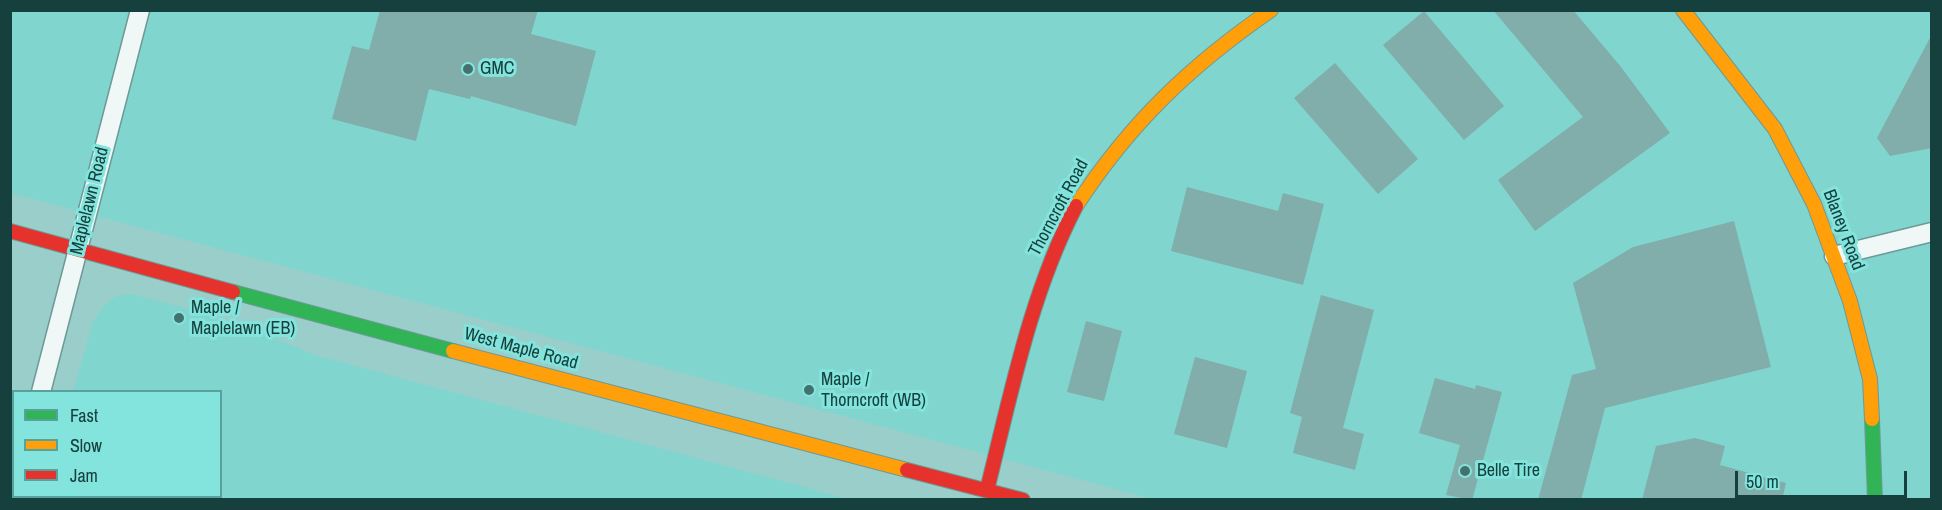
<!DOCTYPE html>
<style>
body{margin:0}
#map{position:relative;width:1942px;height:510px;overflow:hidden;background:#99ceca;font-family:"Archivo Narrow",sans-serif}
canvas{display:block}
.frame{position:absolute;inset:0;border:12px solid #15403d;pointer-events:none}
.legend{position:absolute;left:12px;top:390px;width:210px;height:108px;box-sizing:border-box;background:#83e4dd;border:2px solid #57a29d;margin:0;padding:8px 10px;list-style:none;font-size:18px;color:#15403d}
.legend li{display:flex;align-items:center;gap:12px;height:30px}
.legend b{width:30px;border:2px solid #57a29d}
.scale{position:absolute;left:1735px;top:471px;width:172px;height:27px;box-sizing:border-box;border:3px solid #15403d;border-top:0;padding-left:8px;font-size:18px;line-height:21px;white-space:nowrap;color:#15403d;-webkit-text-stroke:4px #83e4dd;paint-order:stroke}
</style>
<div id="map">
<canvas width="1942" height="510"></canvas>
<div class="frame"></div>
<ul class="legend">
<li><b style="height:8px;background:#30b455"></b>Fast</li>
<li><b style="height:8px;background:#ff9f0a"></b>Slow</li>
<li><b style="height:8px;background:#e5322d"></b>Jam</li>
</ul>
<div class="scale">50 m</div>
</div>
<script>
const ctx = document.querySelector('canvas').getContext('2d');
ctx.lineJoin = 'round';
function fillPath(path, color) { ctx.fillStyle = color; ctx.fill(path, 'evenodd'); }
function strokePath(path, color, width, dash) { ctx.strokeStyle = color; ctx.lineWidth = width; ctx.lineCap = dash ? 'butt' : 'round'; ctx.setLineDash(dash || []); ctx.stroke(path); }
function drawText(font, color, halo, rows, align = 'center') {
  ctx.font = font + ' "Archivo Narrow",sans-serif'; ctx.lineWidth = 6; ctx.setLineDash([]); ctx.textBaseline = 'middle'; ctx.strokeStyle = halo; ctx.fillStyle = color; for (const [text, x, y, turn = 0] of rows) {
    ctx.save(); ctx.translate(x, y); ctx.rotate((+turn || 0) * Math.PI / 180); ctx.textAlign = isNaN(turn) ? turn : align; if (halo) ctx.strokeText(text, 0, 0); ctx.fillText(text, 0, 0); ctx.restore();
  }
}
fillPath(new Path2D(`
 M10,11h1921v488h-778l-1142,-306z
 M131,294l50,13 83,27 51,21 533,144h-804l1,-3h175v-104l-147,-1 20,-69 12,-18 10,-7z`), '#80d5cf');
fillPath(new Path2D(`
 M380,10h158l-7,24 65,17 -20,75 -105,-30 -1,3 -41,-10 -13,52 -84,-22 20,-73 17,4z
 M1493,10h80l48,57 49,66 -135,98 -37,-51 85,-63z
 M1424,11l80,95 -40,34 -81,-95z
 M1932,34v114l-42,8 -13,-18z
 M1335,63l83,96 -40,35 -84,-96z
 M1187,187l91,24 5,-18 41,11 -21,81 -132,-34z
 M1734,221l37,146 -166,41 -24,92h-43l34,-125 24,-6 -23,-86 60,-36z
 M1321,295l53,15 -31,118 21,6 -9,36 -62,-17 9,-36 -12,-4z
 M1086,321l36,10 -18,70 -37,-9z
 M1195,357l52,14 -20,77 -53,-14z
 M1435,378l40,11 1,-4 26,7 -30,108 -26,-5 14,-50 -41,-12z
 M1695,438l30,8 -5,19 66,18 -4,17h-140l14,-54z`), '#81adaa');
const street = new Path2D(`
 M1834,256l98,-24
 M41,392l99,-382
 M11,500l3,-11`);
const fast = new Path2D(`
 M233,292l220,59
 M1872,419l3,81`);
const slow = new Path2D(`
 M1683,10l92,119 39,75 36,97 20,78 2,40
 M1076,206c54,-83 114,-140 195,-196
 M453,351l454,119`);
const jam = new Path2D(`
 M10,231l223,61
 M907,470l116,30
 M987,490c24,-96 43,-195 89,-284`);
strokePath(street, '#6d9a96', 21);
strokePath(fast, '#6d9a96', 16);
strokePath(slow, '#6d9a96', 16);
strokePath(jam, '#6d9a96', 16);
strokePath(street, '#f0f8f7', 18);
strokePath(fast, '#30b455', 14);
strokePath(slow, '#ff9f0a', 14);
strokePath(jam, '#e5322d', 14);
for (const [x, y, r, color] of [
 [468,69,6,"#43726e"],
 [179,318,6,"#43726e"],
 [809,390,6,"#43726e"],
 [1465,471,6,"#43726e"]
]) { const dot = new Path2D(); dot.arc(x, y, r, 0, 2 * Math.PI); ctx.fillStyle = color; ctx.fill(dot); strokePath(dot, '#83e4dd', 2); }
drawText('18px', '#15403d', '#83e4dd', [
 ["GMC",480,69],
 ["Maple /",191,308],
 ["Maplelawn (EB)",191,329],
 ["Maple /",821,380],
 ["Thorncroft (WB)",821,401],
 ["Belle Tire",1477,471]
], 'left');
drawText('18px', '#15403d', '#83e4dd', [
 ["Maplelawn Road",90,201,-76],
 ["Thorncroft Road",1059,208,-62],
 ["Blaney Road",1843,230,69],
 ["West Maple Road",521,349,15]
]);
</script>
